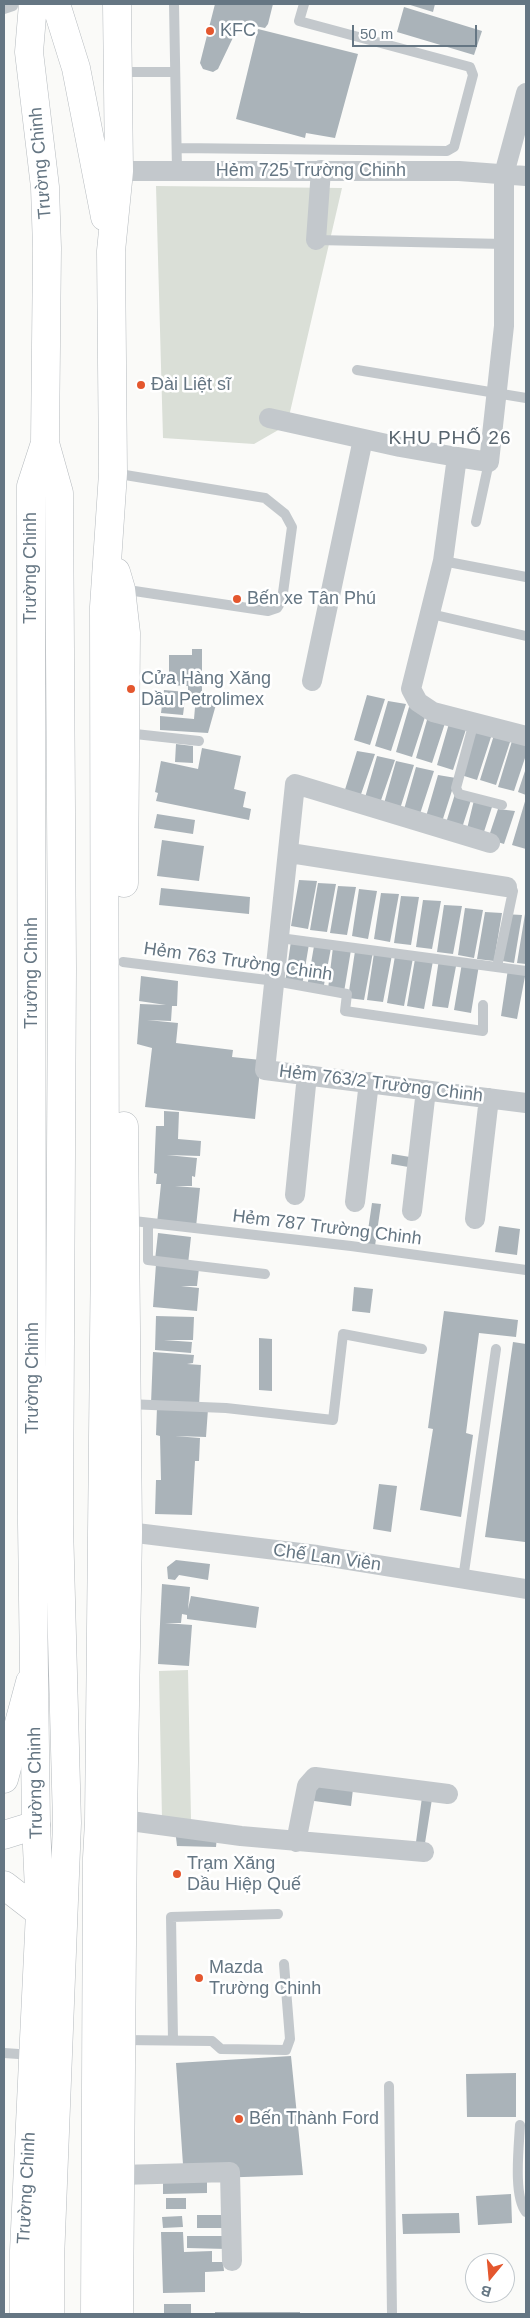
<!DOCTYPE html>
<meta charset="utf-8">
<style>
body{margin:0}
#map{position:relative;width:530px;height:2318px;overflow:hidden;background:#fafaf8;font-family:Helvetica,sans-serif}
canvas{display:block}
.frame{position:absolute;inset:0;border:5px solid #657683;pointer-events:none}
.north{position:absolute;left:465px;top:2253px;width:50px;height:50px;box-sizing:border-box;background:#fff;border:1px solid #c1c8cd;border-radius:50%;rotate:197deg;font-size:14px;font-weight:700;line-height:20px;text-align:center;color:#657683}
.north::after{content:'';display:block;margin:auto;width:18px;height:22px;background:#e4572e;clip-path:polygon(50% 0,100% 100%,50% 72%,0 100%)}
.scale{position:absolute;left:352px;top:25px;width:125px;height:22px;box-sizing:border-box;border:2px solid #657683;border-top:0;padding-left:6px;font-size:15px;line-height:18px;white-space:nowrap;color:#657683;-webkit-text-stroke:4px #fff;paint-order:stroke}
</style>
<div id="map">
<canvas width="530" height="2318"></canvas>
<div class="frame"></div>
<div class="north">B</div>
<div class="scale">50 m</div>
</div>
<script>
const ctx = document.querySelector('canvas').getContext('2d');
ctx.lineJoin = 'round';
function fillPath(path, color) { ctx.fillStyle = color; ctx.fill(path, 'evenodd'); }
function strokePath(path, color, width, dash) { ctx.strokeStyle = color; ctx.lineWidth = width; ctx.lineCap = dash ? 'butt' : 'round'; ctx.setLineDash(dash || []); ctx.stroke(path); }
function drawText(font, color, halo, rows, align = 'center') {
  ctx.font = font + ' Helvetica,sans-serif'; ctx.lineWidth = 5; ctx.setLineDash([]); ctx.textBaseline = 'middle'; ctx.strokeStyle = halo; ctx.fillStyle = color; for (const [text, x, y, turn = 0] of rows) {
    ctx.save(); ctx.translate(x, y); ctx.rotate((+turn || 0) * Math.PI / 180); ctx.textAlign = isNaN(turn) ? turn : align; if (halo) ctx.strokeText(text, 0, 0); ctx.fillText(text, 0, 0); ctx.restore();
  }
}
fillPath(new Path2D(`
 M156,186l186,2 -55,237 -33,19 -91,-6z
 M188,1670l3,149h-29l-3,-148z`), '#dadfd7');
fillPath(new Path2D(`
 M215,4h58l-5,20 -3,4 -25,-5 -22,46 -5,3 -10,-3 -3,-6z
 M407,4h28l-2,8z
 M404,7l78,24 -8,24 -77,-23z
 M258,29l100,25 -23,84 -29,-5 -1,5 -69,-19z
 M192,649h10v45h-14v-8l-19,-1v-30h23z
 M164,690l22,2 -3,23 -22,-2z
 M367,695l18,4 -15,46 -16,-5z
 M196,696l21,5 -9,32 -48,-3v-14l34,3z
 M388,701l18,3 -15,47 -16,-5z
 M409,707l18,4 -15,46 -16,-5z
 M429,713l18,4 -15,46 -16,-5z
 M450,720l18,3 -15,47 -16,-5z
 M474,730l18,4 -15,46 -16,-5z
 M494,735l17,4 -15,46 -16,-5z
 M512,741l14,3v11l-12,36 -16,-4z
 M176,744l17,2v17l-18,-1z
 M202,748l39,8 -7,33 12,3 -3,15 8,2 -2,11 -93,-19 2,-8 -3,-1 6,-31 37,8z
 M357,751l18,3 -16,46 -16,-4z
 M377,756l18,4 -16,46 -15,-5z
 M396,761l18,4 -15,47 -16,-5z
 M416,767l18,4 -15,46 -16,-4z
 M526,768v27l-8,-3z
 M438,775l18,3 -15,47 -16,-5z
 M455,794l16,6 -10,31 -16,-5z
 M526,798v51l-14,-4z
 M474,800l18,7 -10,31 -16,-5z
 M498,809l17,2 -11,33 -16,-5z
 M157,814l38,6 -2,14 -39,-6z
 M162,840l42,6 -5,35 -42,-5z
 M299,880l18,1 -9,48 -17,-3z
 M318,883l18,1 -9,48 -17,-2z
 M338,886l18,1 -9,48 -17,-2z
 M161,888l89,9 -1,17 -90,-9z
 M359,889l18,2 -9,48 -16,-3z
 M381,893l18,1 -9,48 -16,-3z
 M401,896l18,1 -8,48 -17,-2z
 M423,900l18,1 -9,48 -16,-2z
 M444,905l18,1 -9,48 -16,-2z
 M465,908l18,2 -9,48 -16,-3z
 M485,912l17,1 -8,48 -17,-2z
 M504,914l18,1 -8,48 -17,-3z
 M525,914h1v50l-9,-1z
 M291,941l18,3 -7,42 -17,-3z
 M314,946l17,2 -8,42 -16,-3z
 M333,947l18,3 -7,42 -16,-3z
 M355,951l18,1 -9,48 -16,-2z
 M374,953l18,2 -9,47 -16,-2z
 M395,956l18,2 -9,48 -17,-3z
 M415,959l18,2 -9,48 -17,-3z
 M439,959l18,2 -9,47 -16,-2z
 M462,963l17,2 -8,48 -17,-3z
 M508,969l18,2 -9,48 -16,-3z
 M141,976l37,5 -1,25h-5l-1,15 -24,-1 31,3 -2,20 57,7 -1,7 29,3 -6,59 -110,-12 7,-59 -15,-4 3,-40 26,1 -27,-4z
 M164,1111l15,1 -1,27 23,2 -1,15 -33,-1 30,3 -2,19 -3,-1v10h-17l25,2 -4,39 -39,-4 4,-39h-5l1,-10 -3,-1 2,-47h8z
 M392,1154l24,4 -2,10 -23,-4z
 M372,1203l9,1 -6,42 -9,-2z
 M499,1226l21,3 -3,26 -22,-3z
 M158,1233l33,4 -3,27 -33,-4z
 M156,1264l43,4 -2,18h-16l18,2 -2,23 -44,-4z
 M354,1287l19,2 -3,24 -18,-2z
 M444,1311l74,9 -2,17 -37,-4 -13,100 7,2 -12,82 -41,-7 13,-81 -5,-1z
 M156,1316l38,1 -1,23h-29l28,2 -1,11 -36,-3z
 M259,1338l13,1v52l-13,-1z
 M513,1342l13,2 -1,198 -40,-5z
 M153,1352l41,3 -1,8 -6,1 14,1 -2,41 -48,-2z
 M157,1407l51,2 -2,28 -31,-1 25,2 -1,23h-4l-3,54 -37,-1 1,-34h5l-1,-44 -4,-1z
 M379,1484l18,2 -6,46 -18,-3z
 M176,1560l34,4 -2,16 -29,-5 -4,5 -7,-1 -1,-12z
 M162,1584l28,3 -2,22 3,-13 68,11 -3,21 -69,-9v-4l-5,-1 -1,9h-16l27,2 -3,41 -31,-2z
 M310,1783l43,6 -2,17 -44,-6z
 M422,1797l10,2 -7,44 -9,-1z
 M175,1829l42,7 -1,11 -39,-1z
 M291,2056l12,119 -119,4 -8,-116z
 M516,2073v44h-49l-1,-43z
 M207,2181v12l-44,1v-12z
 M511,2194l1,29 -34,2 -2,-29z
 M166,2198h20v11h-20z
 M459,2213l1,20 -57,1 -1,-20z
 M197,2215h30v13h-30z
 M182,2216l1,11 -20,1 -1,-11z
 M161,2232h22l1,20 28,-1v11h11l1,9 -19,1v20l-42,1z
 M187,2236h40v13l-40,-1z
 M164,2304h27v10h-27z
 M215,2312h85v2h-85z`), '#aab3b9');
const secondary = new Path2D(`
 M4,1779l26,-97
 M4,1835l32,-10`);
const primary = new Path2D(`
 M33,4l-4,48 16,135 2,61 -2,195 14,50 3,476 -3,556 8,298 -17,437v54
 M56,4l20,64 29,149
 M116,572l5,17 5,44 -2,250
 M4,1885l44,34
 M24,2314v-63l16,-339 -4,-87 -4,-302 -1,-1037 14,-43
 M95,2314l2,-456 2,-37 6,-576 -1,-638 9,-134 -2,-222 8,-80 -2,-167
 M119,2314l4,-494 5,-288 -4,-406`);
strokePath(secondary, '#b3babf', 29);
strokePath(primary, '#b5babe', 29);
strokePath(new Path2D(`
 M174,4l3,167
 M4,9l9,-3
 M119,72h56
 M177,148l270,3 7,-4 19,-72 -3,-8 -171,-46 5,-17
 M316,240l189,4
 M357,370l169,28
 M113,473l152,25 20,16 7,13 -10,73 -5,8 -9,3 -147,-22
 M476,522l13,-60
 M443,561l83,16
 M431,614l95,22
 M474,722l-18,66 3,6 43,11
 M126,733l73,8
 M280,938l246,33
 M123,962l152,19 72,13 -2,17 138,20v-26
 M497,967l16,-76 -6,-4
 M125,1220l226,26 175,24
 M148,1223v37l117,14
 M127,1404l99,4 107,12 10,-86 79,15
 M463,1579l33,-230
 M122,2040l90,1 9,8 65,1 4,-11 -6,-75
 M173,2040l-2,-123 107,-3
 M4,2053l29,2
 M389,2086l3,228
 M520,2125c-1,21 -7,71 6,87`), '#c3c8cc', 10);
strokePath(new Path2D(`
 M526,93l-22,81v152l-15,136 -32,-5 -14,104 -32,128 7,13 15,10 93,24
 M119,171h340l67,5
 M316,240l5,-70
 M269,418l131,29 57,10
 M312,681l51,-242
 M490,843l-195,-59 -30,286 261,33
 M290,853l217,34
 M295,1195l12,-120
 M355,1202l14,-120
 M412,1211l14,-121
 M475,1219l14,-121
 M128,1532l189,23 209,34
 M123,1820l118,16 183,16
 M296,1842l11,-56 8,-9 133,17
 M120,2175l110,-3 2,89`), '#c3c8cc', 20);
strokePath(secondary, '#fff', 28);
strokePath(primary, '#fff', 28);
for (const [x, y, r, color] of [
 [210,31,5,"#e4572e"],
 [141,385,5,"#e4572e"],
 [237,599,5,"#e4572e"],
 [131,689,5,"#e4572e"],
 [177,1874,5,"#e4572e"],
 [199,1978,5,"#e4572e"],
 [239,2119,5,"#e4572e"]
]) { const dot = new Path2D(); dot.arc(x, y, r, 0, 2 * Math.PI); ctx.fillStyle = color; ctx.fill(dot); strokePath(dot, '#fff', 2); }
drawText('18px', '#657683', '#fff', [
 ["KFC",220,31],
 ["Đài Liệt sĩ",151,385],
 ["Bến xe Tân Phú",247,599],
 ["Cửa Hàng Xăng",141,679],
 ["Dầu Petrolimex",141,700],
 ["Trạm Xăng",187,1864],
 ["Dầu Hiệp Quế",187,1885],
 ["Mazda",209,1968],
 ["Trường Chinh",209,1989],
 ["Bến Thành Ford",249,2119]
], 'left');
drawText('18px', '#657683', '#fff', [
 ["Trường Chinh",41,163,-95],
 ["Hẻm 725 Trường Chinh",311,171],
 ["Trường Chinh",31,568,-90],
 ["Hẻm 763 Trường Chinh",238,962,8],
 ["Trường Chinh",32,973,-90],
 ["Hẻm 763/2 Trường Chinh",381,1084,7],
 ["Hẻm 787 Trường Chinh",327,1228,7],
 ["Trường Chinh",33,1378,-90],
 ["Chế Lan Viên",327,1558,8],
 ["Trường Chinh",36,1783,-91],
 ["Trường Chinh",27,2188,-87]
]);
ctx.letterSpacing = '1px';
drawText('19px', '#57646e', '#fff', [
 ["KHU PHỐ 26",450,439]
]);
ctx.letterSpacing = '0px';
</script>
